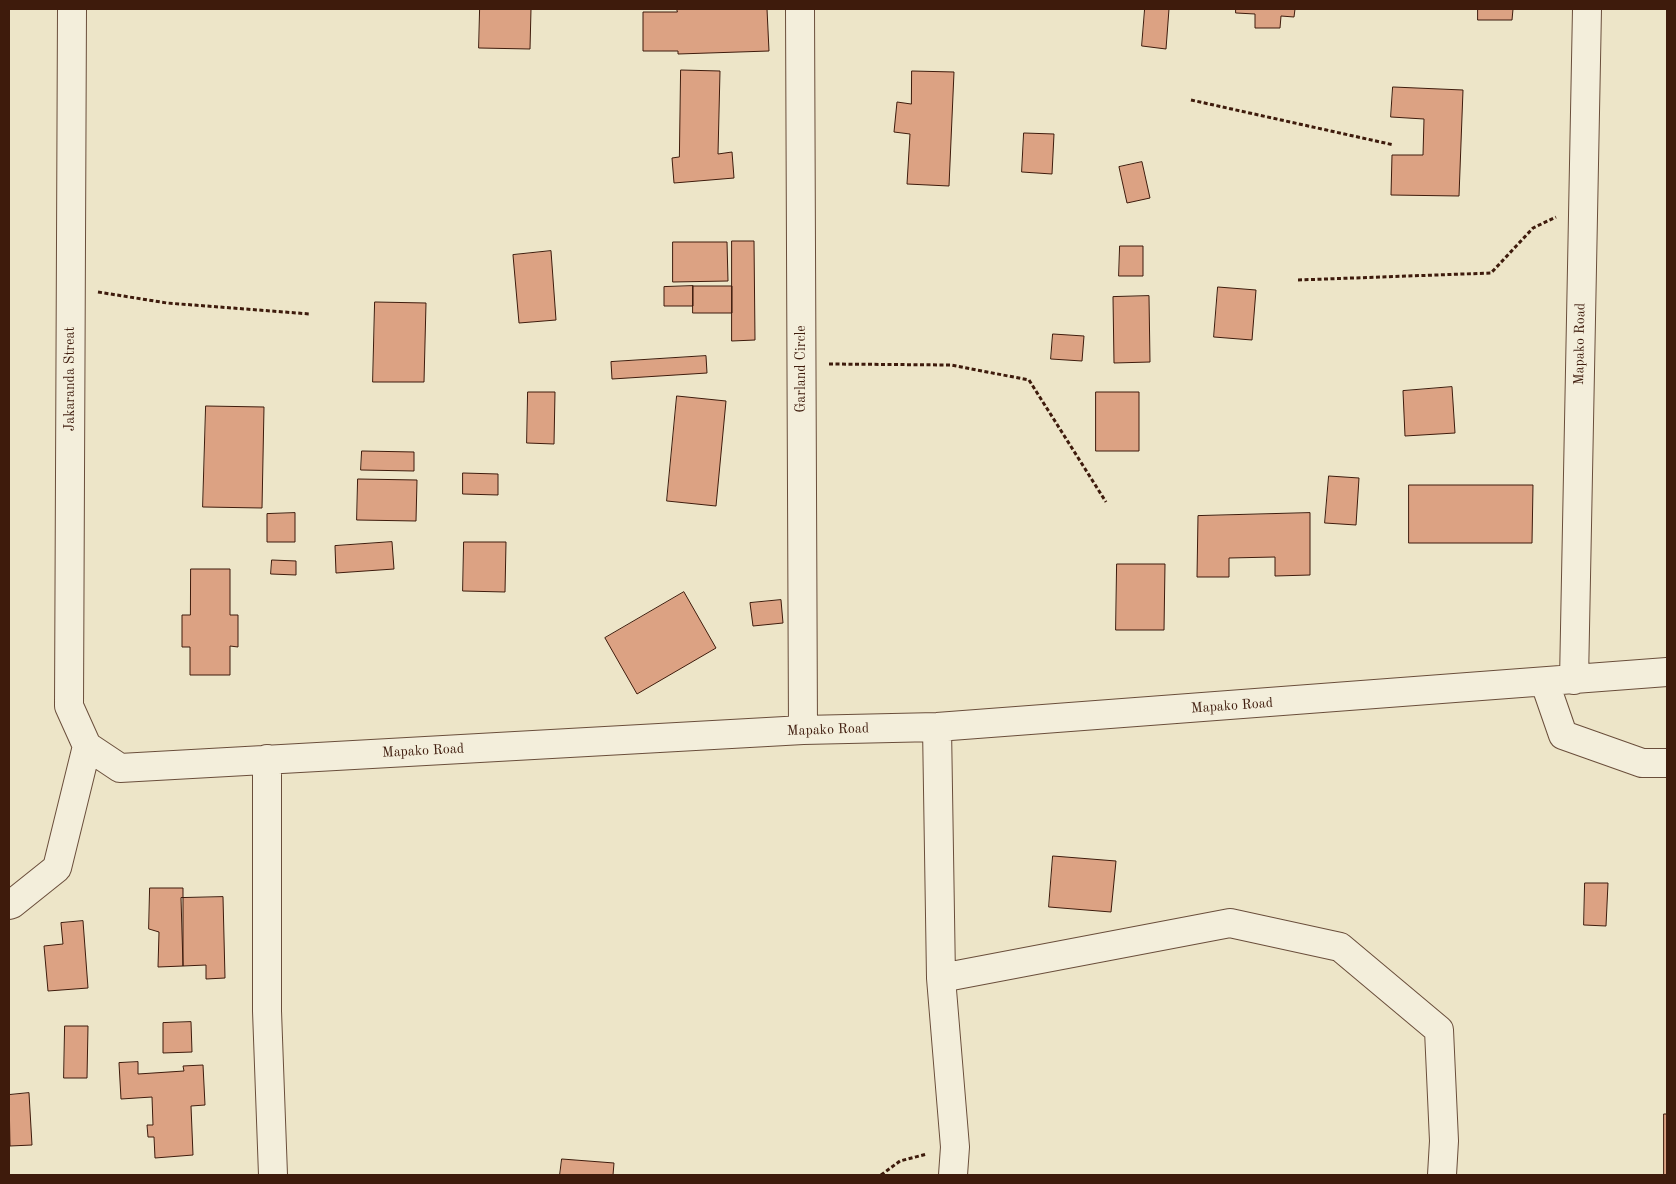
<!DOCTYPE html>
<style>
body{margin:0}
#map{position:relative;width:1676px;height:1184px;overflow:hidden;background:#ede5c8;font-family:"Old Standard TT",serif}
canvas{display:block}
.frame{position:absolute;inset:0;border:10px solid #3e1b0c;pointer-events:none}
</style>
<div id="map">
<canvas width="1676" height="1184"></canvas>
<div class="frame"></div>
</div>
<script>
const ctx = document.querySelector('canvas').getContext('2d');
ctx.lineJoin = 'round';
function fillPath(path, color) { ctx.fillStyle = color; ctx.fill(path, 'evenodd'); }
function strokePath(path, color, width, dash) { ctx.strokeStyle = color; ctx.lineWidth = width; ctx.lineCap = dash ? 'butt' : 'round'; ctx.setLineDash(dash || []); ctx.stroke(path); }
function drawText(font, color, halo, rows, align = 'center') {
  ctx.font = font + ' "Old Standard TT",serif'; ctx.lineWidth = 4.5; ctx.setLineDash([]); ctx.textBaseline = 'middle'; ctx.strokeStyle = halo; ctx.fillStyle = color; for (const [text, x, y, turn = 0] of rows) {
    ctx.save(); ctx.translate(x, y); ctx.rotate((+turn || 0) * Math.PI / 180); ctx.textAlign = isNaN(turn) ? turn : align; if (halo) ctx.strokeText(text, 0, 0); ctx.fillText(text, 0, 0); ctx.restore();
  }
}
const building = new Path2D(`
 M480,9h51l-1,40 -51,-1z
 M677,9h90l2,42 -91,3v-3h-35v-39h34z
 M1145,9h24l-3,40 -24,-3z
 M1236,9h59l-1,8 -13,-1 -1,12h-25v-14l-19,-1z
 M1478,9h35l-1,11h-34z
 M681,70l39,1 -2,83 14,-2 2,26 -60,5 -2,-25 7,-1z
 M912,71l42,1 -5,114 -42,-2 3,-50 -16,-2 3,-30 14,2z
 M1393,87l70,3 -4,106 -68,-1 1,-40h31l1,-36 -33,-2z
 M1024,133l30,1 -2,40 -30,-2z
 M1142,162l8,36 -23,5 -8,-36z
 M732,241h22l1,99 -23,1z
 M673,242h54l1,39 -55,1z
 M1120,246h23v30h-24z
 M551,251l5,69 -37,3 -6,-68z
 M693,286h39v27h-39z
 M693,286v20h-29v-19z
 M1218,287l38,3 -4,50 -38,-3z
 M1149,296l1,66 -36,1 -1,-66z
 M375,302l51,1 -2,79h-51z
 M1053,334l31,2 -2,25 -31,-2z
 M706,356l1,17 -95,6 -1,-17z
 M1452,387l3,46 -50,3 -2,-45z
 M528,392h27l-1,52 -27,-1z
 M1096,392h43v59h-43z
 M677,396l49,5 -10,105 -49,-5z
 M206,406l58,1 -2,101 -59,-1z
 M362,451l52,1v19l-53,-1z
 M463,473l35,1v21l-35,-1z
 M1329,476l30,2 -3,47 -31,-2z
 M358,479l59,1 -1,41 -59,-1z
 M1409,485h124l-1,58h-123z
 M295,513v29h-28v-28z
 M1310,513v62l-35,1v-19l-46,1v19h-32l1,-61z
 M392,542l2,27 -58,4 -1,-27z
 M464,542h42l-1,50 -42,-1z
 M272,560l24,1v14l-25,-1z
 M1117,564h48l-1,66h-48z
 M191,569h39v46h8v32l-8,-1v29h-40v-28h-8v-32h8z
 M684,592l32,56 -79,46 -32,-56z
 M781,600l2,23 -30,3 -3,-23z
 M1053,856l63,5 -5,51 -62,-5z
 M1585,883h23l-2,43 -22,-1z
 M150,888h33v78l-25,1 1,-35 -10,-3z
 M223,897l2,81 -19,1v-14l-23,1 -2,-68z
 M83,921l5,67 -40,3 -4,-45 19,-2 -2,-21z
 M191,1022l1,30 -29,1v-30z
 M65,1026h23l-1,52h-23z
 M138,1062v12l46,-3 -1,-5 20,-1 2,40 -14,1 2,49 -38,3 -1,-21h-6l-1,-12h6l-1,-28 -31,2 -2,-36z
 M29,1093l3,52 -22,1 -1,-51z
 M1664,1114h3v61h-3z
 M562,1159l52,4 -1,12h-53z`);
fillPath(building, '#dca283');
strokePath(building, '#3e1b0c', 1);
const minor = new Path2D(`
 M72,9l-3,697 18,40
 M800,9l3,721
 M1574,680l13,-671
 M1545,683l18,52 79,28h25
 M937,727l4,251 14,169 -2,28
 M87,746l33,22 683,-38 134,-3 730,-55
 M267,759v252l6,164
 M9,905l3,-1 45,-36 30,-122
 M941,978l289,-55 110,24 99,83 5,111 -2,34`);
strokePath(minor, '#6a4e3b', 30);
strokePath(new Path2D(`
 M1191,100l203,45
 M1298,280l193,-7 42,-45 23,-11
 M98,292l69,11 143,11
 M829,364l122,1 78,15 77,122
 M881,1175l19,-14 27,-7`), '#3e1b0c', 3, [4, 2.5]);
strokePath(minor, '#f3eedb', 28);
drawText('14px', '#3e1b0c', '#f3eedb', [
 ["Mapako Road",1580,344,-89],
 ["Garland Circle",801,369,-90],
 ["Jakaranda Streat",70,379,-90],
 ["Mapako Road",1232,706,-4],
 ["Mapako Road",828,730,-2],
 ["Mapako Road",423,751,-3]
]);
</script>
